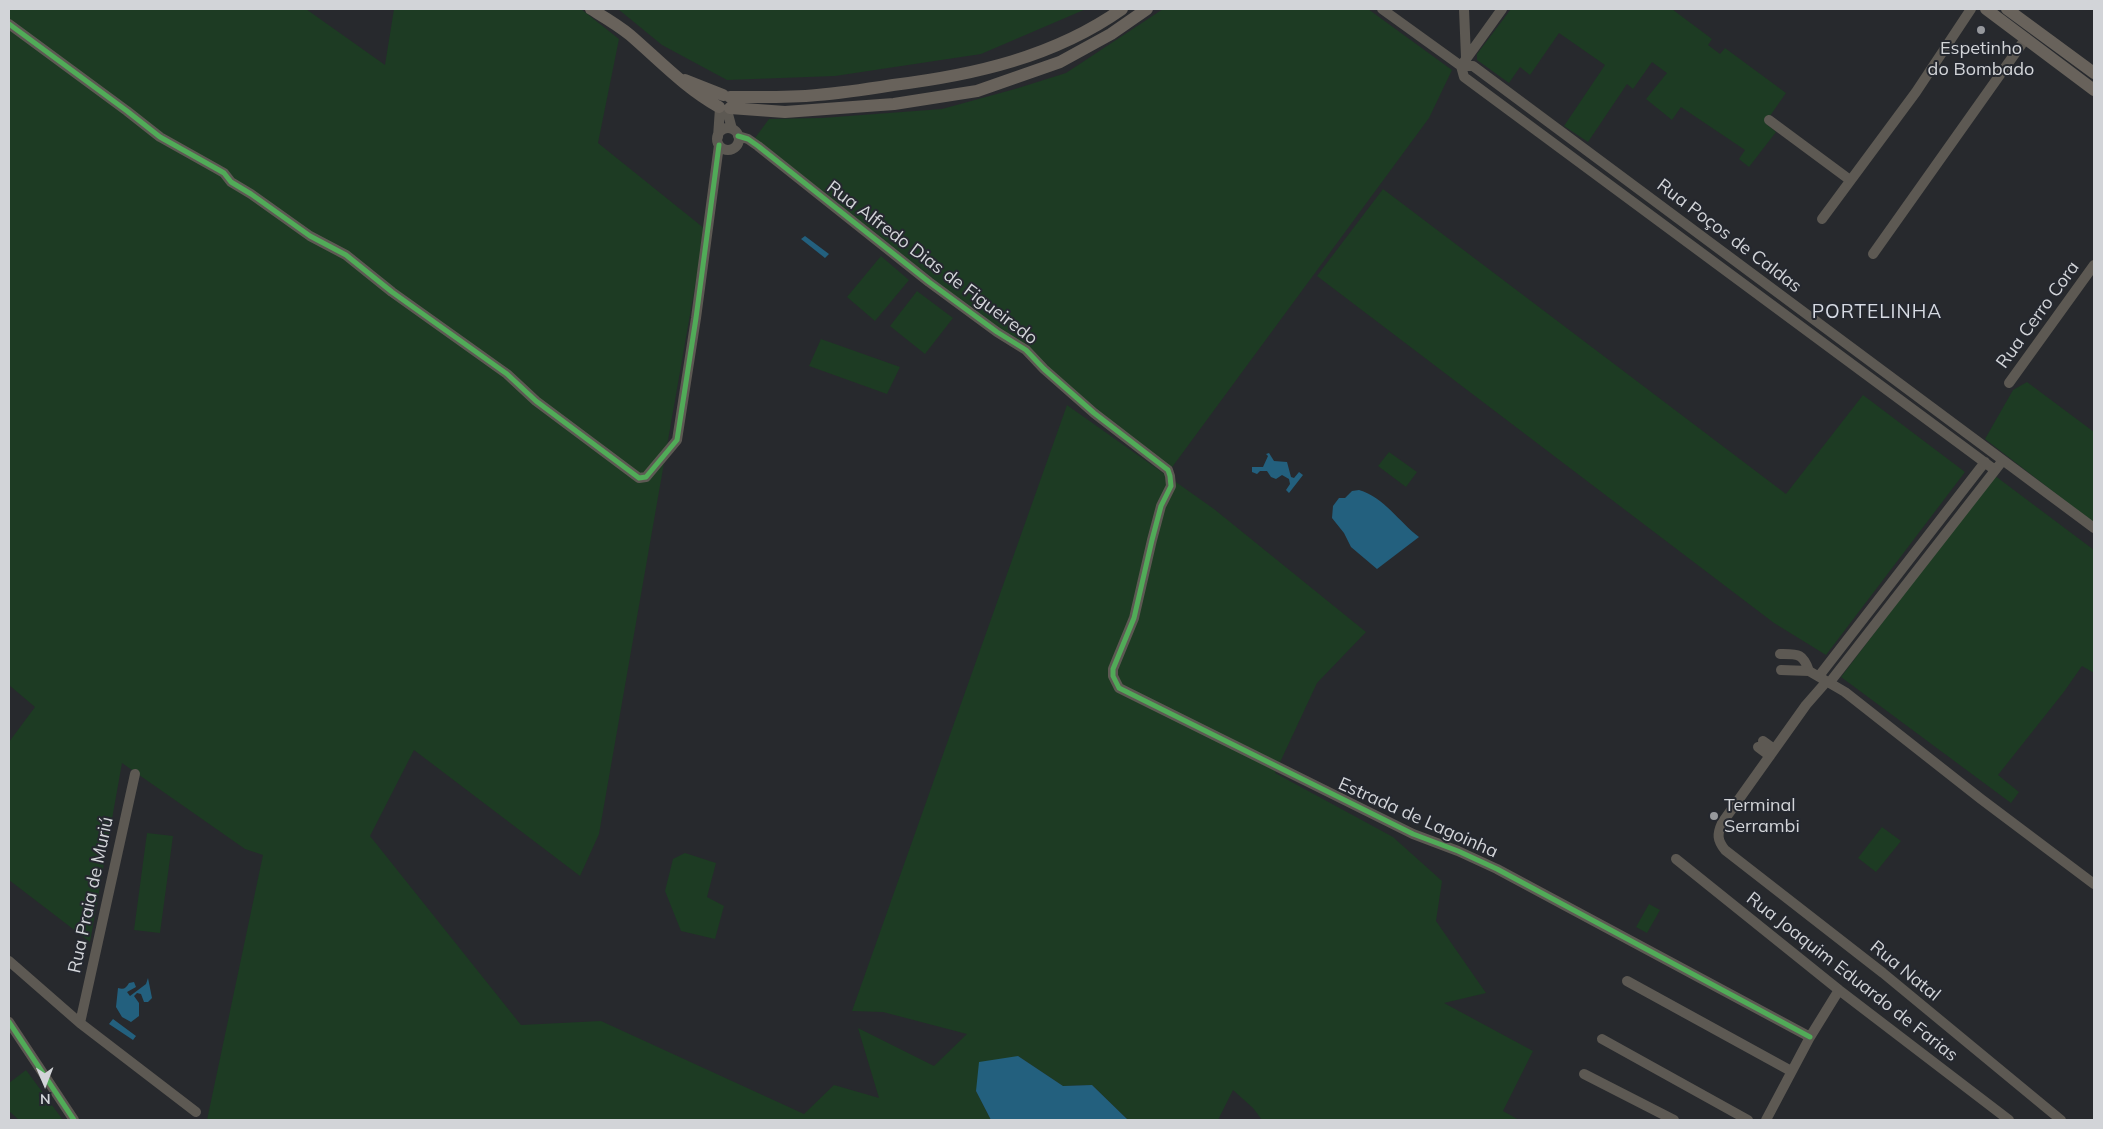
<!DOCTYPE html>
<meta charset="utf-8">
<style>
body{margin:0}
#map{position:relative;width:2103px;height:1129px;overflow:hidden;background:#27292d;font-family:Mulish,sans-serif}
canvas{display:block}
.frame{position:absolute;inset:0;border:10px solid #d2d4d8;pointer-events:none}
.north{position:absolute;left:20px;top:1059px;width:50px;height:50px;-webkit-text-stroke:4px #25282f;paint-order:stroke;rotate:179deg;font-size:14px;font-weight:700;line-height:20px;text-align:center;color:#d2d4d8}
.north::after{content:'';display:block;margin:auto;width:18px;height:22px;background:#d2d4d8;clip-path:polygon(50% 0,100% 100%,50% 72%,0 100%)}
</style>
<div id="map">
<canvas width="2103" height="1129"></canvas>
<div class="frame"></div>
<div class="north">N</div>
</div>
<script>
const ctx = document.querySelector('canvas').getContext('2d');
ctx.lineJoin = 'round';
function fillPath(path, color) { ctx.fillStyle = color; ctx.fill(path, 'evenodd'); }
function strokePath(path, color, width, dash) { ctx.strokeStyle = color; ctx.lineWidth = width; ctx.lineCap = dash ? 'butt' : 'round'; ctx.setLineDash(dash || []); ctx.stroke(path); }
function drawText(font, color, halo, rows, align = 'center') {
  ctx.font = font + ' Mulish,sans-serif'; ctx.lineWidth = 4; ctx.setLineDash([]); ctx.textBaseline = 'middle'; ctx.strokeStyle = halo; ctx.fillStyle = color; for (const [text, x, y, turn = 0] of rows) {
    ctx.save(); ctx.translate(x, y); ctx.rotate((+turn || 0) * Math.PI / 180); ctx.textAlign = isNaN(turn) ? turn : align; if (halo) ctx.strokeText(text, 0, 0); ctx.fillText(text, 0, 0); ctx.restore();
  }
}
fillPath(new Path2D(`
 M9,9h297l79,56 9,-56h187l38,30 -21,104 107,86 -106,605 -19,42 -166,-126 -44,86 151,189 80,-4 203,93 30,-29 45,13 -21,-70 76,38 33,-32 -84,-22 -31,-1 215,-606 147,104 152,123 -49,51 -42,90 118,64 49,44 -6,40 50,72 -42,10 89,48 -30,60 16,9h-257l-9,-12 -20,-18 -15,30h-90l-36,-35 -29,1 -45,-30 -42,35 15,29h-784l56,-265 -18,-6 -123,-86 -32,179 -81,-62v-138l26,-35 -26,-22z
 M618,9h468l-105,45 -146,22 -108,4 -65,-35z
 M1163,9h205l84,61 -23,48 -259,352 -80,-67 -335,-265 14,-19 53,-1 120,-9 73,-20 51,-16z
 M1511,9h161l40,30 -4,6 12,9 5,-6 61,45 -21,30 11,9 -27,35 -10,-8 6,-9 -64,-43 -9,13 -26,-21 21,-26 -15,-11 -19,27 -6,-5 -39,58 -24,-16 41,-61 -46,-32 -29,42 -10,-8 -11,16 -32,-23v-6z
 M1383,189l403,305 77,-99 102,77 -139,183 -52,-32 -457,-347z
 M881,256l28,24 -34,41 -28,-24z
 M917,291l36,27 -28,36 -35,-28z
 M821,339l79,28 -13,27 -78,-28z
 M2027,382l67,50v91l-109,-84 28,-49z
 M1389,452l28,20 -11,15 -28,-21z
 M1994,475l100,75v123l-12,-7 -19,27 -65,82 21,17 -8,11 -170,-126z
 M1882,827l19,14 -25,31 -18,-14z
 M147,833l26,3 -13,97 -26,-3z
 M685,853l31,10 -9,34 17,9 -9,33 -34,-8 -16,-40 8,-32z
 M1649,904l11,6 -13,23 -11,-6z
 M26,1070l37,50h-44l-10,-9v-28z`), '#1d3b23');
fillPath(new Path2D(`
 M805,236l24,18 -4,4 -24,-19z
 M1269,453l5,8 13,1 4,15 3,1 5,-6 4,3 -14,18 -3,-3 4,-6 -1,-5 -7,-4 -6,4 -5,-2 -4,-6h-7l-3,3 -5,-2v-5h11l5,-11 -2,-2z
 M1359,490c25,7 40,32 60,47l-42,32 -26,-22 -7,-14 -12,-15 1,-12 6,-8h6l7,-7z
 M148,978l4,20 -4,4h-4l-3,-8 -4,-1 -3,3 5,7v13l-8,6 -9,-5 -6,-10 2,-19c6,2 8,0 11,-5l5,-1 2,5 -9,5 3,4 16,-12z
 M113,1019l23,17 -3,4 -24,-16z
 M1018,1056l45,30 29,-1 36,35h-137l-15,-29 3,-29z`), '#23607e');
strokePath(new Path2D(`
 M1382,9l79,57 3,11 531,393
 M1464,9l2,48
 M9,24l118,87 33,26 57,32 7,4 7,9 20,12 59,42 36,19 46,37 115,82 29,27 103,77 7,-1 31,-37 19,-122 23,-173
 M1461,66h12l621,462
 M1461,66l41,-57
 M729,109l-1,5 4,15
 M1769,120l81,60
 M717 139a11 11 0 1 1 22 0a11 11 0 1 1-22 0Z
 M738,136l10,3 10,7 171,136 68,50 29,18 18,19 50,44 74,57 2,6 1,10 -10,20 -9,34 -18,78 -21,51v7l6,12 294,146 45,17 39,18 313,168
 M718,137l2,-29
 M1822,219l94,-127 55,-83
 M1873,254l153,-216
 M2009,383l85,-118
 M1780,654c18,0 23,-1 29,17
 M1781,670l28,1 36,21 136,107 113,85
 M1819,676l166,-214
 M1827,681l-21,24 -84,118c-5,11 -5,17 3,27l158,123 178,147
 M1830,682l170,-218
 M1763,741l11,8
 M1758,747l12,9
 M1676,859l163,131 170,130
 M9,961l71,62 116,89
 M1627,981l164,90
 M9,1022l65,98
 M80,1023l55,-249
 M1602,1039l146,81
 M1584,1074l90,46
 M1766,1120l44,-83 29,-47`), '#5d5953', 10);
strokePath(new Path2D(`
 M591,9c13,8 27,16 39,26 29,25 55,53 89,72
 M1986,9l108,81
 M2007,9l87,64
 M685,80l38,15
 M730,97c29,0 58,1 87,-2 26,-2 51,-6 76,-10 81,-10 161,-28 229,-76
 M730,108l55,4 109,-8 83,-13 83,-29 51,-28 36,-25`), '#68625b', 12);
strokePath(new Path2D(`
 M9,24l118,87 33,26 57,32 7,4 7,9 20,12 59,42 36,19 46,37 115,82 29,27 103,77 7,-1 31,-37 19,-122 23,-173
 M738,136l10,3 10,7 171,136 68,50 29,18 18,19 50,44 74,57 2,6 1,10 -10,20 -9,34 -18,78 -21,51v7l6,12 294,146 45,17 39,18 313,168
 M9,1022l65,98`), '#51ab58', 5);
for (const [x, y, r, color] of [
 [1981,30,5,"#96989c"],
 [1714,816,5,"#96989c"]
]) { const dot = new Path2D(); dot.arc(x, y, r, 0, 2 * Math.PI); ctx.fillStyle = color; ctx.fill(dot); strokePath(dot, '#25282f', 2); }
drawText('18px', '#d2d4d8', '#25282f', [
 ["Espetinho",1981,49],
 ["do Bombado",1981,70],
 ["Terminal",1724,806,"left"],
 ["Serrambi",1724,827,"left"]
]);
drawText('18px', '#d2d4d8', '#25282f', [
 ["Rua Poços de Caldas",1729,236,37],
 ["Rua Alfredo Dias de Figueiredo",932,263,37],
 ["Rua Cerro Cora",2038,315,-54],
 ["Estrada de Lagoinha",1418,818,24],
 ["Rua Praia de Muriú",91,895,-78],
 ["Rua Natal",1905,971,39],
 ["Rua Joaquim Eduardo de Farias",1852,977,38]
]);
ctx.letterSpacing = '1px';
drawText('19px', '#d6dae3', '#25282f', [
 ["PORTELINHA",1877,312]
]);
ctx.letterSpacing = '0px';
</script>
